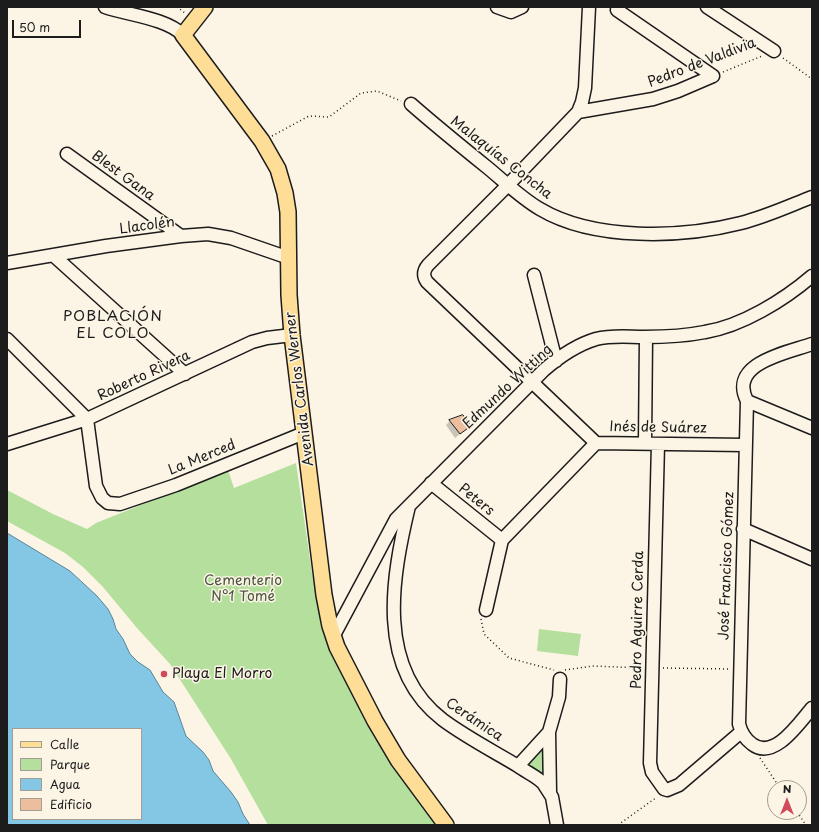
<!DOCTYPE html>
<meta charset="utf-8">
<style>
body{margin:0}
#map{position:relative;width:819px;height:832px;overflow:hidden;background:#fcf5e5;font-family:"Playpen Sans",sans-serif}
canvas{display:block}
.frame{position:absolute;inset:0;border:8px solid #1c1c1c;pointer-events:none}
.legend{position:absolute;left:12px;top:728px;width:130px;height:92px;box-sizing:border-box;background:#fcf5e5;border:1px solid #a29e95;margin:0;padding:5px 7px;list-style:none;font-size:12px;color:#1c1c1c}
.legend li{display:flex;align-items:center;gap:8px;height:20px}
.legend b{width:20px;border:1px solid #a29e95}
.north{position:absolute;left:767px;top:780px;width:40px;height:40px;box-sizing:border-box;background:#fcf5e5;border:1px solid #a29e95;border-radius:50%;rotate:0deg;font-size:11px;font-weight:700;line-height:16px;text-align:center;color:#1c1c1c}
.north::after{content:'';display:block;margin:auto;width:14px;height:18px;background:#d1495b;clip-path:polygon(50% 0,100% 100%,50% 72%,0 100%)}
.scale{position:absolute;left:12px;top:20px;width:69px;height:18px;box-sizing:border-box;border:2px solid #1c1c1c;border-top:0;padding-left:5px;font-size:12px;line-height:14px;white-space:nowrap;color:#1c1c1c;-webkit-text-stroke:3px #fcf5e5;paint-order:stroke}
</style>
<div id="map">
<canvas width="819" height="832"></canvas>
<div class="frame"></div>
<ul class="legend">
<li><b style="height:5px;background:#fedd96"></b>Calle</li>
<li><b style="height:11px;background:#b4df9c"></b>Parque</li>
<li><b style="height:11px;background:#84c7e5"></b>Agua</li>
<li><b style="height:11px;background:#edbe9d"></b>Edificio</li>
</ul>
<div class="north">N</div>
<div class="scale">50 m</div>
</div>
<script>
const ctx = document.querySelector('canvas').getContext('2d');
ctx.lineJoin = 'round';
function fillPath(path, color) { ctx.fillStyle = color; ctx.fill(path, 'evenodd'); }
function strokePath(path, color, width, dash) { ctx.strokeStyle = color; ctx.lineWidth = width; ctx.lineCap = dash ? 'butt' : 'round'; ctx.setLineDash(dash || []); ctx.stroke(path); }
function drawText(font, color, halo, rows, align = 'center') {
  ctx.font = font + ' "Playpen Sans",sans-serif'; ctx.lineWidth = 3; ctx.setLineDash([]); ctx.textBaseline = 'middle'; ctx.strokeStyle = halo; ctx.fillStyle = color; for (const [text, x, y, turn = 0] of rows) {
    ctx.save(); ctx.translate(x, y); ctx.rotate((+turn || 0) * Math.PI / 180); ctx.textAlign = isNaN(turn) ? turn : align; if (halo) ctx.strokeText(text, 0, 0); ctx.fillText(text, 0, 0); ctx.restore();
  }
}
fillPath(new Path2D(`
 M296,463l16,110 11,56 7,20 52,100 55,76h-169l-37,-66 -61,-95 -33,-36 -34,-41 -20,-20 -18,-14 -58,-32v-31l46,24 34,15 9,-6 132,-53 6,18z
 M539,629l42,5 -3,22 -41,-5z
 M544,741l3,37 -24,-12z`), '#b4df9c');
const water = new Path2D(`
 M7,533l63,38 27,25 11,13 5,10 3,10 7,10 7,15 8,8 12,8 13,22 11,10 12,34 17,16 6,8 4,11 18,21 7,10 5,12 7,11h-243zM13,729h128v90h-128z`);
fillPath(water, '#84c7e5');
strokePath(water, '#5a8395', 1);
fillPath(new Path2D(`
 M450,421l20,5 -15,12 -9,-13z`), '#0003');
const building = new Path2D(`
 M463,415l8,11 -11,8 -11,-14z`);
fillPath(building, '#edbe9d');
strokePath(building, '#1c1c1c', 1);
const minor = new Path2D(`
 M105,7c23,8 61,11 78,28
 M497,7l14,5 11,-5
 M589,7l-4,81 -3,14 -4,10 -70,73 -80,80c-5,6 -5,11 -1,17l169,161 149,2
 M707,7l67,44
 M617,10l96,66
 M411,104c25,22 51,43 77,64 17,14 33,30 52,41 54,32 142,29 201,14 24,-6 48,-17 71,-26
 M578,112l75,-13 25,-8 35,-15
 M67,154l114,82
 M53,255l132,119
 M7,263l99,-17 75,-10 27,-2 23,4 58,20
 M534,275l22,86
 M7,339l80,80 9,67 6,12 6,5 12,1 56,-19 128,-52
 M812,344c-25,9 -84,19 -65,57l-8,323c2,8 6,15 13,20 22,17 47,-21 60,-36
 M747,401l65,27
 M645,443l1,-106
 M7,444l80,-25 165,-77 15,-4 25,-3
 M658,444l-8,319 2,9 12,17 3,1 12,-5 62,-53
 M431,483l71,57
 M409,506c-17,71 -34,162 34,214 23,17 50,31 75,46 8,6 18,10 25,17l9,14 5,28
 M743,529l69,30
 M486,610l16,-70 94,-97
 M333,637l63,-118 148,-149c15,-13 32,-25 52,-31 16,-4 32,-2 48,-2 21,0 41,-1 61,-5 37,-6 79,-32 107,-56
 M518,766l31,-34
 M550,792l-1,-60 10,-35 1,-18`);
const major = new Path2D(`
 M205,7l-22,28 79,106 16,28 7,24 3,19 1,83 3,40 32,260 6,31 7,21 38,74 23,39 48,65`);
strokePath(minor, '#1c1c1c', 15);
strokePath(major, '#1c1c1c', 18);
strokePath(new Path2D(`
 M177,7l8,6
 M783,58l29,21
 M723,72l39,-16
 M272,136l37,-20 20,1 32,-24 16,-2 24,10
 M481,619l3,15 25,24 45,12
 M663,668l66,1
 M565,670l28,-4 48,2
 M760,758l20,30
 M797,812l9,13
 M618,825l39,-28`), '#1c1c1c', 1.5, [1, 3]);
strokePath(minor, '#fcf5e5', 12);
strokePath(major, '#fedd96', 15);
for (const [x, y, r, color] of [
 [164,674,4,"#d1495b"]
]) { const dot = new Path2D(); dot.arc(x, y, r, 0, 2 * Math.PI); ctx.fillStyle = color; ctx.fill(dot); strokePath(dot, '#fcf5e5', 1.5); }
drawText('14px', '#1c1c1c', '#fcf5e5', [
 ["Pedro de Valdivia",702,63,-21],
 ["Malaquías Concha",501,158,38],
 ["Blest Gana",123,176,36],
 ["Llacolén",147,226,-8],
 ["Roberto Rivera",144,376,-25],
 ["Edmundo Witting",508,387,-43],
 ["Avenida Carlos Werner",300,389,-97],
 ["Inés de Suárez",658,428,1],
 ["La Merced",202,458,-22],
 ["Peters",476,500,39],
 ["José Francisco Gómez",727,566,-88],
 ["Pedro Aguirre Cerda",638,620,-89],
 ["Cerámica",474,720,34]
]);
drawText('14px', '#4a5642', '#fcf5e5', [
 ["Cementerio",243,581],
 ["N°1 Tomé",243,597]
]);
drawText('14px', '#1c1c1c', '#fcf5e5', [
 ["Playa El Morro",172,674]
], 'left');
ctx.letterSpacing = '1px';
drawText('15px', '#1c1c1c', '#fcf5e5', [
 ["POBLACIÓN",113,317],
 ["EL COLO",113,334]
]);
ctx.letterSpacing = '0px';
</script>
